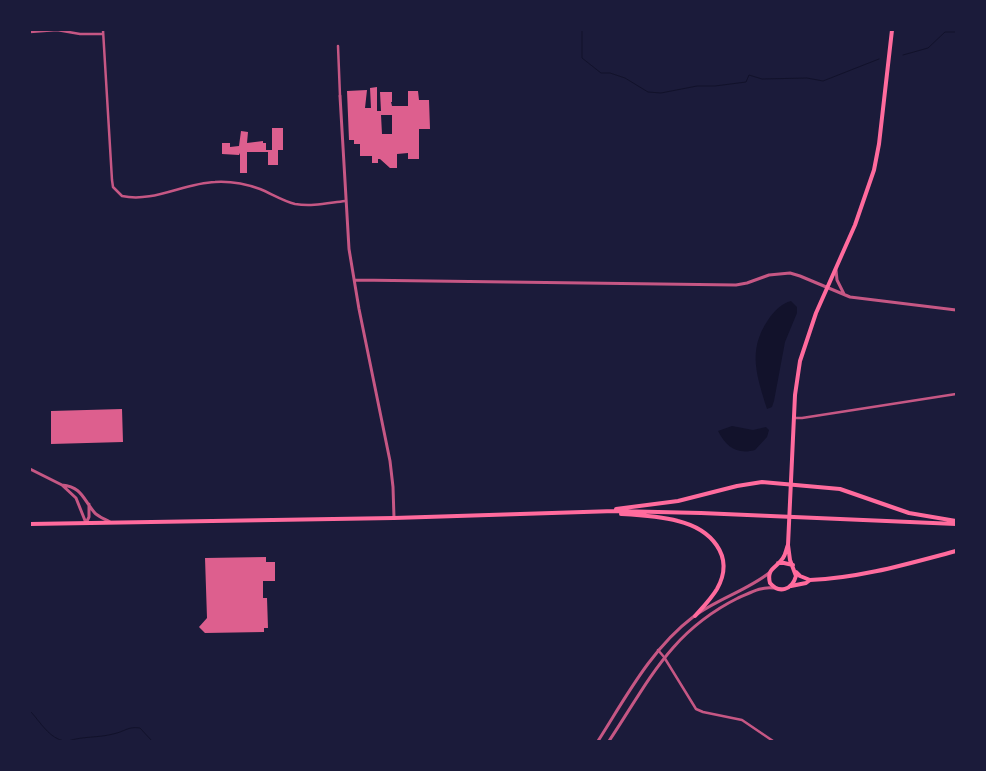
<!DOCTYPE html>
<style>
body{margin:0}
#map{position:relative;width:986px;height:771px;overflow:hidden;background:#1b1b3a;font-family:"Varela Round",sans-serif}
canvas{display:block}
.frame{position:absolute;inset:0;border:31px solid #1b1b3a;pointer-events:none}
</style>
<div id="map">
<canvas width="986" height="771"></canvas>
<div class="frame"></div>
</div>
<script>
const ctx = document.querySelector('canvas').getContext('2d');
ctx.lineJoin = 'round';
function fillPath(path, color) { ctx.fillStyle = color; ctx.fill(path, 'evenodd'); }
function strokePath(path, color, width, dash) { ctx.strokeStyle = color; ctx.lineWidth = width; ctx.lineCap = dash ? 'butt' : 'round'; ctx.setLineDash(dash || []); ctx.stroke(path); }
fillPath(new Path2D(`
 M791,301l6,6v6l-12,29 -11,59 -2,6 -5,2c-10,-33 -20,-58 1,-89 5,-8 14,-17 23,-19z
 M732,426l21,4 13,-3 3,3 -2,7 -12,13c-18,5 -29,-3 -37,-19z`), '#12122b');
strokePath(new Path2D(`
 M582,30v28l19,15h9l15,5 23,14 13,1 36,-7h18l31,-4 3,-7 13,4 45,-1 16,3 56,-22
 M903,55l25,-7 17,-16h11
 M30,711c10,10 19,28 35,30
 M68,741c15,-5 30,-3 45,-7 11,-2 15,-8 27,-6l12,13`), '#12122b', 1);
fillPath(new Path2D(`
 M377,87v24h4l-1,-19h12v10h-1l1,4h16v-15h10l1,9h10l1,29h-11v30h-11v-6l-11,1v14h-7l-10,-9h-2v4h-6v-7h-12v-12h-6v-4h-5l-2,-49 20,-1 -2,18h6l-1,-20zM381,115h11v19h-10z
 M272,128h11v22h-5v15h-10v-13h-21v21h-7v-20l-1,2 -17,-1v-11h8v4l9,-1 2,-15 7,1 -1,11 16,-2v2h3v7h6z
 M122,409l1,33 -72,2v-33z
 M266,557v5h9v19h-12v17h4l1,30h-4v4l-59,1 -6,-6 8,-9 -2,-60z`), '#dd5f8e');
strokePath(new Path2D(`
 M103,30l9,150 1,7 9,9c31,7 62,-13 93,-14 16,-1 31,2 45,7 12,5 23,12 35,15 17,3 33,-1 50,-3
 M30,32l27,-2 23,4h23
 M338,46l2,50
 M795,418h7l154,-24
 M658,650l6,7 32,52 7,3 39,8 31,21`), '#c65784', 2.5);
strokePath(new Path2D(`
 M340,96l9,153 10,60 31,152 3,26 1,31
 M836,270l1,10 7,14
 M355,280l381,5 11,-2 22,-8 21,-2 10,3 50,21 106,13
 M30,469l32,16 14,13 10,25
 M62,485c20,2 21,14 32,27 4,5 11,7 16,10
 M86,523l3,-6v-13
 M598,741c28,-44 53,-92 95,-124 24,-18 53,-26 76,-44
 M609,741c40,-60 61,-109 129,-143 12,-5 23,-12 36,-10`), '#c65784', 3);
strokePath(new Path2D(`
 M788,545c-2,4 -2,9 -5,13 -6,10 -17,10 -13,25 9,11 22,7 26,-7l-6,-16 -2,-15 7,-150 5,-34 16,-48 39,-88 19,-55 5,-26 13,-114
 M778,563h6l9,2`), '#ff6b9d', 4);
strokePath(new Path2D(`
 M616,509l62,-8 59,-15 25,-4 78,7 69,24 47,8
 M621,514c19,1 39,2 57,7 32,8 58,34 39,68 -6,10 -14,18 -22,27
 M30,524l364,-6 221,-7 86,2 255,11
 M796,572l4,4 10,4
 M791,586l15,-3 4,-3c50,-2 97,-16 146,-29`), '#ff6b9d', 4);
</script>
